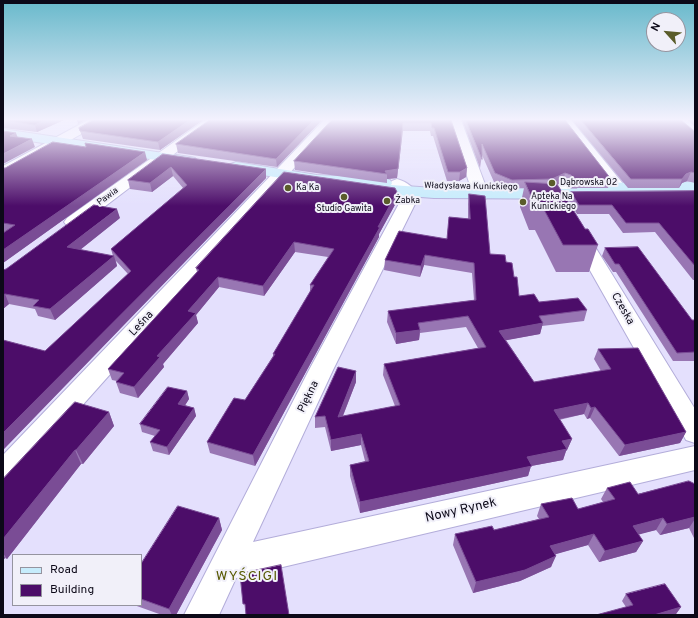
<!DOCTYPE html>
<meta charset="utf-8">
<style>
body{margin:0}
#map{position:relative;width:698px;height:618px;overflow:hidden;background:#e4e0fd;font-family:Overpass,sans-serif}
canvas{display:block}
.frame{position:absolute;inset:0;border:4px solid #0c0918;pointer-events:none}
.legend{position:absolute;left:12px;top:554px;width:130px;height:52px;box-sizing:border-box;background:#f1f0f9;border:1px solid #95949f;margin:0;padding:5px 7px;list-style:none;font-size:12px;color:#0c0918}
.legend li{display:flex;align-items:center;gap:8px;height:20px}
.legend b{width:20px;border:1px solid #95949f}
.north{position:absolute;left:646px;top:12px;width:40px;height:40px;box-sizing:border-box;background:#f1f0f9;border:1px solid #95949f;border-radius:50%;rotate:297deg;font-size:11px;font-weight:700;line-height:16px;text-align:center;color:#0c0918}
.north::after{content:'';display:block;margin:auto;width:14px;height:18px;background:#5a5c2a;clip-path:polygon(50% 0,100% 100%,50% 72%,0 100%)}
</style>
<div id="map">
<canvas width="698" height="618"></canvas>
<div class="frame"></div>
<ul class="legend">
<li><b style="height:5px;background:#c6ecfc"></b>Road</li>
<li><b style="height:11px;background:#4c0d69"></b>Building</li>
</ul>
<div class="north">N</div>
</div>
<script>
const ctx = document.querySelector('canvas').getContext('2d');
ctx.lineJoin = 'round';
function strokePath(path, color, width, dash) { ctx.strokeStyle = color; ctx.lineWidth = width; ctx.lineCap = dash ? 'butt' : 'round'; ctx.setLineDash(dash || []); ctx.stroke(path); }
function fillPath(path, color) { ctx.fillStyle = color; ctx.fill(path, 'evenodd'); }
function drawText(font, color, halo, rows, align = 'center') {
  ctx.font = font + ' Overpass,sans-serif'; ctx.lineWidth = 4; ctx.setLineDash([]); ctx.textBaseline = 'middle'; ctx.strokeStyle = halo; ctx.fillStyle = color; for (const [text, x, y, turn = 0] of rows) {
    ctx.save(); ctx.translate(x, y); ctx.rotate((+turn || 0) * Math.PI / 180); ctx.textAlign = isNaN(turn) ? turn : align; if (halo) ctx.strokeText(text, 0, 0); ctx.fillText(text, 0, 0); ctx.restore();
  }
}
const street = new Path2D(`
 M88,120h15l-2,3 -93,52 -5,1v-10z
 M205,120h14l-140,106 -6,1 -6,-1 -3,-4 3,-4z
 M324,120h13l-324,363 -10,3v-31z
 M449,120h12l28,75 -2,3 -6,2 -6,-2 -2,-3z
 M559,120h12l58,71 2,3 -2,3 -6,2 -6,-2z
 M397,179c10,3 19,9 21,19l-85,172 -80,172 442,-96v24l-459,108 -17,37h-35l125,-245 93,-172 -1,-4 -12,-10 3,-3z
 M563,183l5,2 3,3 -8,7 2,3 130,211v34l-9,-3 -137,-242 -2,-4c4,-6 9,-9 16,-11z`);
const secondary = new Path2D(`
 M3,129l187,28 5,1 2,3 -2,3 -5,1 -187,-28z
 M236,162l81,13 67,3 6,2 2,3 -1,2 43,3 143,1 1,-4 6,-2 111,-1v10l-89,1 1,1 -2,4 -6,1 -165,-1 -66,-5 -6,-2 -2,-3 1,-2 -42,-2 -88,-14 -3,-3 3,-3z`);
strokePath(street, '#b3adda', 2);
strokePath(secondary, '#b3adda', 2);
fillPath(street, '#fff');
fillPath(secondary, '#c6ecfc');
fillPath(new Path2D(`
 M3,120h61l-27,12 -34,-4z
 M203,120l-43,30 -77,-11 -4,-11z
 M210,120h112l-45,47 -99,-14 -2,-9z
 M332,120h119l16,48 -1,9 -7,4h-12l-14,-45h-2l-1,-5h-27l-6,47 -10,1v4l-92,-13 -1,-9z
 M462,120h103l46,59 -3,9h-36l-3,-4 -6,-2 -6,2 28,45 13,16 -9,27h-33l-21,-42h-6l-9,-23 4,-19h-14l-16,-6 -12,-27 -2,13z
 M572,120h109l12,10 2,1v52l-8,-2 -5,2 -3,5h-51z
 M688,120h7v7z
 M163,154l103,24 -263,272v-110l42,11 83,-77 -12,-13 1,5 -62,54 -17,-4 -3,-7 -26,-5 -6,5 3,-40 114,-51 -40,32 33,6 -2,-7 72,-61 -10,-12 -21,16 -22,-3 -2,-9z
 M147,160l-144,103v-30l1,-1h-1v-64z
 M695,191v89h-2l-38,-48 -32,1 -14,-19h-32l-8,-13 2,-9z
 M397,192v9l-18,33v3l-124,229 -45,-13 -3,-11 38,-42 28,-44v-2l37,-62v-7l18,-28 -33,-5 -31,44 -45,-9 -23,28 2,8 -35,41 1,3 -26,31 -18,-5 -4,-11 1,-1 -5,-1 -4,-11 89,-97 -1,-4z
 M469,194l21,60 16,8 8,15 5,19 20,6 48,8 -3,11 -42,5 -2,8 -34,6 28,42 67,-11 -7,-12 4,-10 88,83 -6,11 -61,13 -29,-38 -3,1 -3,-5 -25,6 13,19 -5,11 -1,1 -3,9 -32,6 -3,10 -168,37 -10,-37v-11l15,-4 -4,-16 -30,6 -6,-24 -10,1v-11l41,-46v11l-13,34 52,-10 -12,-31 1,-11 94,-16 -12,-21 -46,6 -1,7 -23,4 -9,-22 1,-11 86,-11 -2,-27 -48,-8 -4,12 -36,-7 1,-10 62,-22 2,-21 19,2v-15z
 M605,248l87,72h3v41h-22l-57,-89h-3l-11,-16z
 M187,391l2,8 -4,6 9,3 2,8 -27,39 -16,-4 -3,-9 5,-6 -13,-4 -2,-8z
 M109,412l5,14 -31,38h-2l-74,95 -2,-1 -2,2v-81z
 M695,484v56l-6,-12 -29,7 -4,-5 -18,4 5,7 -7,11 -37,10 -11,-17 -33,9 -4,13 -31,14 -47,12 -20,-48 2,-11 39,-4 45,-11 -2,-3 4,-12 37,5 25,-7 -2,-3 6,-11 31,6z
 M219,518l3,12 -46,85h-14l-28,-10h7v-41z
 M626,594l55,13 -5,7 -4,1h-76l30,-8 -4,-6z`), '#9876b3');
fillPath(new Path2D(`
 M45,120h19l-27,12 -2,-7z
 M77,120h8l-7,4z
 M190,120h13l-43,30 -2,-8z
 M314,120h8l-45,47 -1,-8z
 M403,123l-6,55 -10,1v-5l-2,-3z
 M16,133l3,8 -9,-5z
 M32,139l3,8 -32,17v-10z
 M145,152l2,8 -144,103v-13z
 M171,167l2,9 -21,16 -2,-9z
 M467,168l-1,9 -7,4 1,-9z
 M266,169v9l-263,272v-17z
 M691,172l-4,9 -5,2 -3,5 3,-9 4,-5z
 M565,173l-2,9 -13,6 2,-9z
 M397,192v9l-18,33v3l-124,229 -2,-11z
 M117,209l3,9 -49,39 -4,-10z
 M294,242l1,10 -31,44 -1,-10z
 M425,255l-1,10 -4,12 1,-11z
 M114,256l3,10 -62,54 -5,-11z
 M218,277l1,10 -23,28 2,8 -35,41 1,3 -26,31 -4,-11 23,-31 31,-45z
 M5,294l4,10 -6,5v-14z
 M543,323l-3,11 -43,8 2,-11z
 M420,330l-1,10 -23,4v-11z
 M356,371v11l-18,46v-11z
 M187,391l2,8 -8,13 -3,-8z
 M588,403l-4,11 -34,7 4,-11z
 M595,407l-5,11 -3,1 4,-11z
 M194,408l2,8 -27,39 -2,-8z
 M109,412l5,14 -31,38 -7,-14z
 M686,432l-6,11 -61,13 6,-11z
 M361,434v11l-30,6v-11z
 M572,439l-5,11 -1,1 -3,9 -32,6 -3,10 -168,37v-11l167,-45 35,-16z
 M75,450l6,14 -74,95 -4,-6v-14z
 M695,517v2l-6,9 -29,7 7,-11z
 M219,518l3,12 -46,85h-4l-3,-6z
 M663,518l-7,12 -30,8 7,-12z
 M594,534l-6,11 -42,12 4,-11z
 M643,541l-7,11 -37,10 6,-11z
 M3,555l2,3 -2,2z
 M556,556l-5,11 -31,14 -47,12 3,-11z
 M681,607l-5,7 -4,1h-18z`), '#7a4c95');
const building = new Path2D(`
 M3,120h42l-10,5z
 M93,120h97l-32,22 -78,-11 -1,-3z
 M210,120h104l-38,39 -100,-15z
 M332,120h119l16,48 -7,4h-12l-14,-44h-2l-1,-5h-28l-5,46 -13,2 2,3 -93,-13z
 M466,120h99l46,59h-36l-4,-4 -6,-2 -13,6 -40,1 -17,-7 -13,-29v15z
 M581,120h100l12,10 2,1v42l-4,-1 -5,2 -4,5h-51z
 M3,131l13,2 -6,3 22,3 -29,15z
 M53,142l33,5 -1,-4 60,9 -142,98v-17l12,-8 -12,-2v-55h2z
 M163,154l103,15 -263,264v-93l42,11 86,-80 -20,-22 76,-64 -16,-18 -21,16 -22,-3z
 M284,172l111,16 2,4 -19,35h2l-127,228 -46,-13 27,-44 11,2 30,-46h-2l41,-69h-4l24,-36 -40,-7 -31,44 -45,-9 -30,34 8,2 -39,43 3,1 -26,30 -18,-5 8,-9 -16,-4 91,-99 -3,-2z
 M525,182l32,2 28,45h3l10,16h-35l-22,-41h-6z
 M695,191v75l-36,-43h-33l-14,-18h-33l-8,-13z
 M469,194l16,2 5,58 15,1 1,7 6,1 2,14h3l2,19 15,-2 5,8 39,-4 9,12 -48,6 4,7 -44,8 35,51 77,-13 -13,-20 40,-1 48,84 -61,13 -30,-38 -4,1 -3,-5 -34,7 18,29 -10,2 5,8 -40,8 5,9 -172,36 -10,-37 19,-4 -8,-27 -30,6 -6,-24 -10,1 23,-50 18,4 -18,46 62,-12 -16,-41 102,-17 -18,-31 -50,7 2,7 -24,3 -8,-22 88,-11 -2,-37 -49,-8 -4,11 -36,-6 14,-29 48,8 2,-22 21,2z
 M94,205l23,4 -50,38 47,9 -64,53 -17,-3 6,-6 -34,-6 -2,1v-25l3,-1z
 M638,247l54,73h3v32l-18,1 -58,-89h-4l-10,-16z
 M168,387l19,4 -9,13 16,4 -27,39 -17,-5 10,-12 -20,-6z
 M75,402l34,10 -33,38h-1l-72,89v-60z
 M689,481l6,3v33l-28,7 -4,-6 -30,8 10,15 -38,10 -11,-17 -44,12 6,10 -31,14 -49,12 -21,-48 37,-8 2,4 55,-13 -8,-13 31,-6 6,11 37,-10 -8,-11 23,-6 8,12z
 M178,506l41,12 -50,91 -28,-10v-35z
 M281,565l8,50h-43l-1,-11h-2l-3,-30z
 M665,584l16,23 -27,8h-58l37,-10 -7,-11z`);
fillPath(building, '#4c0d69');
strokePath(building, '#7a4c95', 1);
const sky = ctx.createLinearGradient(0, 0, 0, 206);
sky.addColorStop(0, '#68b9cb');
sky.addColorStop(0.58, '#f3f1fe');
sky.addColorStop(1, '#f3f1fe00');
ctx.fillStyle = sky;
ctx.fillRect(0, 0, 698, 206);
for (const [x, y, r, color] of [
 [552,183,4,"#5a5c2a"],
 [288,188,4,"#5a5c2a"],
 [344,197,4,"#5a5c2a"],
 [387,201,4,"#5a5c2a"],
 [523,202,4,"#5a5c2a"]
]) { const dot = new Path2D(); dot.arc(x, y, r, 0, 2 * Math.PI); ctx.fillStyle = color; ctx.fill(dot); strokePath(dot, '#f1f0f9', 1.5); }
drawText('9px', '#0c0918', '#f1f0f9', [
 ["Dąbrowska 02",560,183],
 ["Ka Ka",296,188],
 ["Apteka Na",531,197],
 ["Kunickiego",531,207],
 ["Żabka",395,201],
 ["Studio Gawita",344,209,"center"]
], 'left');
drawText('9px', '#0c0918', '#f1f0f9', [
 ["Władysława Kunickiego",471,187,1],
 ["Pawia",108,197,-36]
]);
drawText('11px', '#0c0918', '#f1f0f9', [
 ["Czeska",622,309,60],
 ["Leśna",142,324,-47],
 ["Piękna",309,397,-64]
]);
drawText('13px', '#0c0918', '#f1f0f9', [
 ["Nowy Rynek",461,511,-13]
]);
ctx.letterSpacing = '1px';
drawText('14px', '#575900', '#f1f0f9', [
 ["WYŚCIGI",247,577]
]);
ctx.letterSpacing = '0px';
</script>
